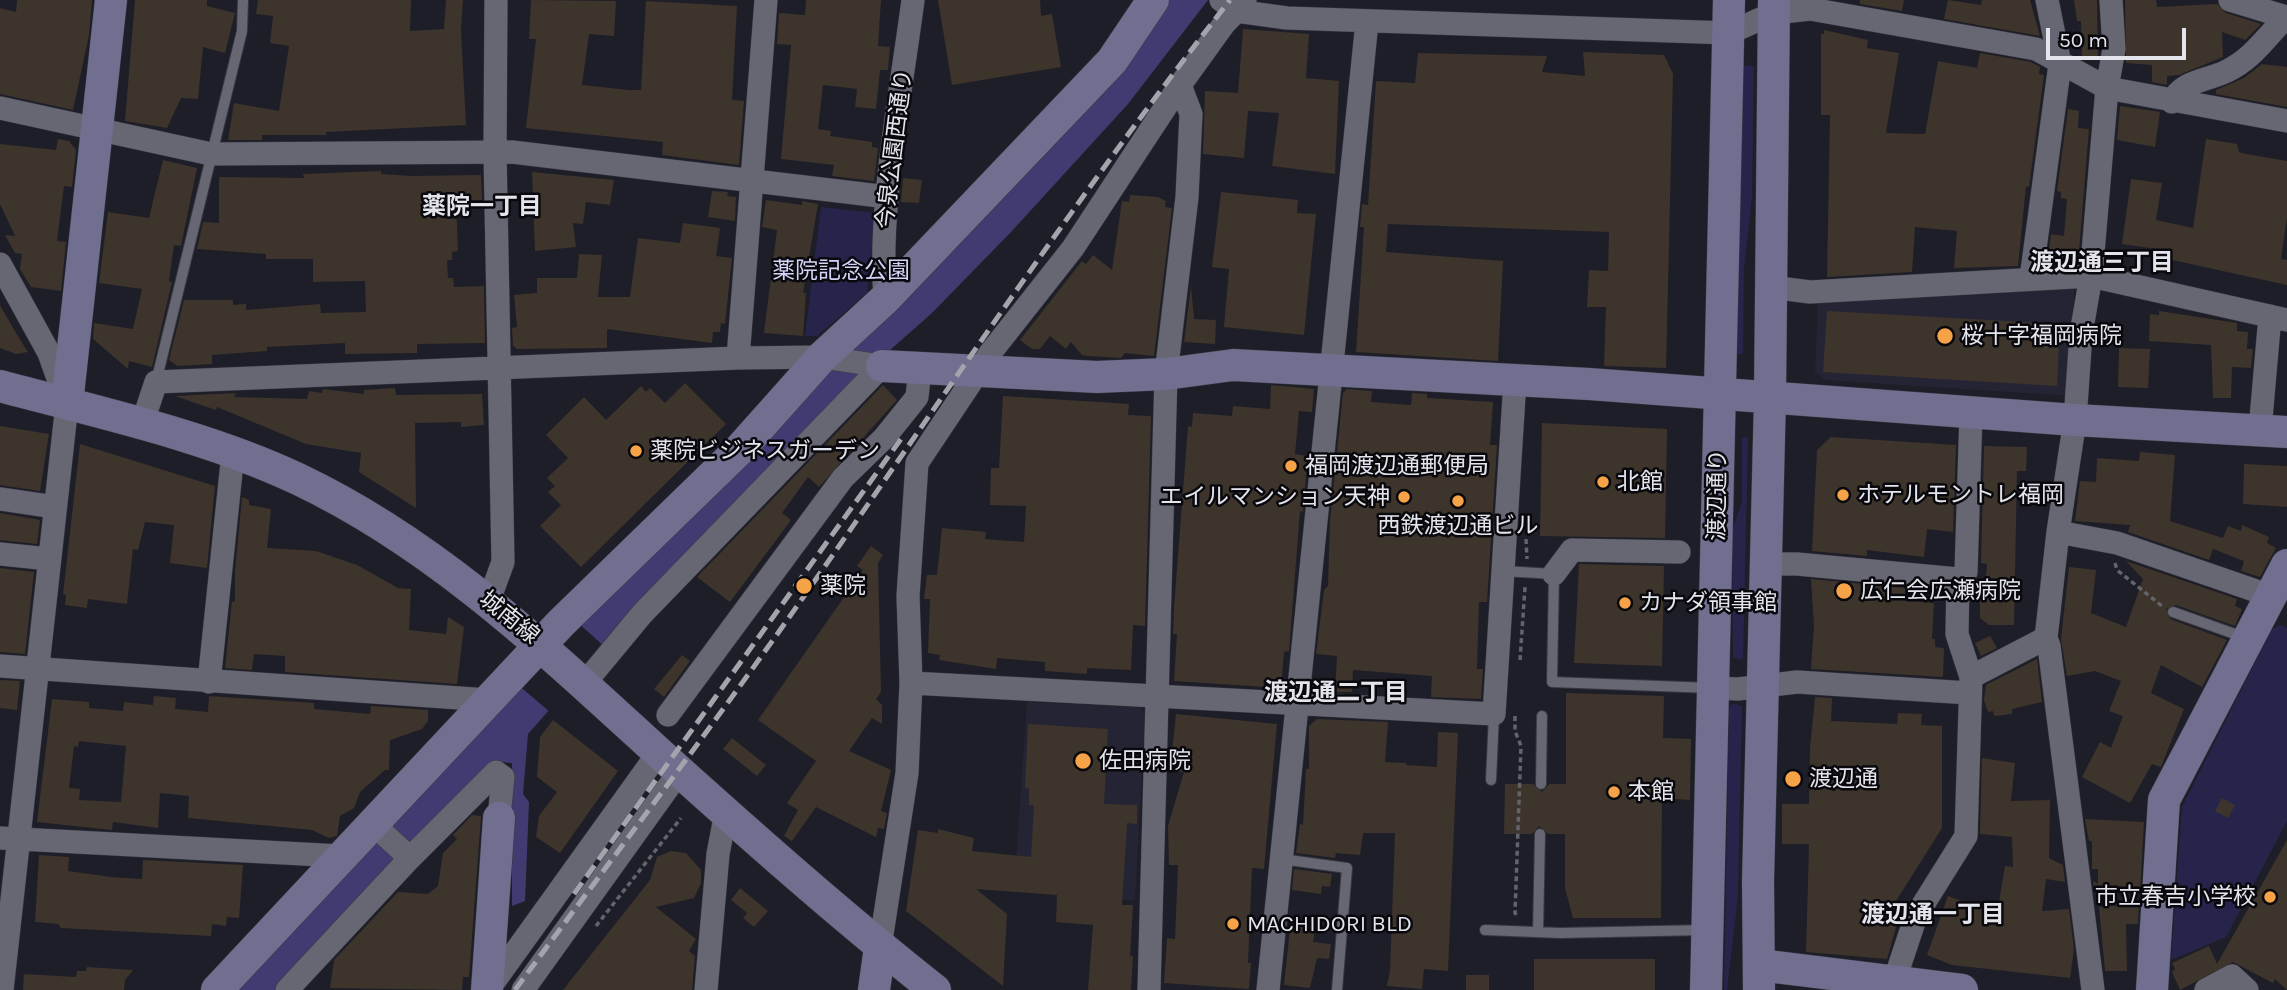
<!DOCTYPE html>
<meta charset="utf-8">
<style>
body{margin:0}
#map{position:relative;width:2287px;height:990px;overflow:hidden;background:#1e1e28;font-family:Karla,sans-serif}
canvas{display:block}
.scale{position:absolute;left:2046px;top:28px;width:140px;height:32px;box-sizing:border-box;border:4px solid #e4e4ec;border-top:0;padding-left:9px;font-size:21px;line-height:24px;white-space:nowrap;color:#e4e4ec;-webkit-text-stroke:5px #08080d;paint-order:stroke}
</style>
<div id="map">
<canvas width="2287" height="990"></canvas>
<div class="scale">50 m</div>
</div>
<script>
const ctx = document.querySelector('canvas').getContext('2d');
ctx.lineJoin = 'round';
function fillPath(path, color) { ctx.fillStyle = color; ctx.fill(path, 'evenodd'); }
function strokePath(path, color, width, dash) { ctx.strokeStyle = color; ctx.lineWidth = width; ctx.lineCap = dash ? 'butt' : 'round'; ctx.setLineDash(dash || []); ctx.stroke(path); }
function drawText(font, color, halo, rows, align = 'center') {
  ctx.font = font + ' Karla,"Noto Sans JP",sans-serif'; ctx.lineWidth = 5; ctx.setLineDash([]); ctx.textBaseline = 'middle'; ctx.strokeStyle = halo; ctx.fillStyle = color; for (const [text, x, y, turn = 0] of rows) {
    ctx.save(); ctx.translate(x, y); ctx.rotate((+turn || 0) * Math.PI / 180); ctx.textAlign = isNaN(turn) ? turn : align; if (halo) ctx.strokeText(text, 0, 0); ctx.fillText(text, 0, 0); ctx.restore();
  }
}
fillPath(new Path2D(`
 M2065,286l9,3 -3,107 -246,-16 -10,-8 3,-71z
 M1027,702l112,5 6,6 -10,188 -121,-11z`), '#242434');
fillPath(new Path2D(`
 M1741,65l13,1 -2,131 -8,70 -1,87h-6z
 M821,207l55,6 -9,80 -50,43h-12z
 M1748,437l-5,222 -10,-1 -1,-127 10,-29v-64z
 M2281,625l6,3v193l-61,116 -55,23 11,-153 90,-178z
 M1734,704l8,2 -4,190 -11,94h-3l5,-279 1,-6z`), '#27244c');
fillPath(new Path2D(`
 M1166,0h42l-80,104 -117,128 -79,81 -69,61 -257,272 -78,88 -5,60 6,8 -4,99 -13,5v-143l-12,-1 -224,228h-43l592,-621c42,-30 77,-63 107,-104z`), '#403c72');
fillPath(new Path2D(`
 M576,621l30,27 -56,64 -33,-28z`), '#1e1e28');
fillPath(new Path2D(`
 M17,0h75l-3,35 -16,75 -73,-16v-86l16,4z
 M135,0h72v6l28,7 -10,40 -22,-6 -5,52 -17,-1 -14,30 -42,-7z
 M258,0h153l-1,31 34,-2 2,-29h17l-2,31 5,94 -140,7v3h-64v5h-34l6,-37 45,8 10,-65 -19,-3 3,-27 -17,-2z
 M531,0l85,1 -2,35 -25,-2 -7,51 47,5h12l5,-89 91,5 -5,94 12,1 -5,64 -77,-10 1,-13 -137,-14 10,-89h-7z
 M806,0h75l-3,46 12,1 -2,23h-8l-4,39 -21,-2 2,-18 -34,-4 -5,44 13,2 -1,5 42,6v5l6,1 -4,33 -42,-5 2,-11 -53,-6 10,-114 -14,-1 2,-31 26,2z
 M938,0h102l1,16 11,-2 9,53 -109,18z
 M1860,0h44l-2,11 -42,-7z
 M1948,0l33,5 1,-5h48l10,36 -96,-17z
 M2074,0h23l1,59 -16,-1 -1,-37h-4z
 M2125,0h31l1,7 60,-3 9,9 35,11 -16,16 -23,-8 1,25 -44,18 -12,1v9l-15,-3v-17l-26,-2z
 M1243,29l66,5 -3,44 33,3 -4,93 -63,-8 7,-53 -31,-2 -4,47 -41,-4 2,-63 33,2z
 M1824,30l44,10 -1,8 32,5 -13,80 39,1 13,-73 39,7 3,-15 51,9 9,5 -1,7 5,1 -15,112 -3,-1 -8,80 -64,2 3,-37 -42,-4 -3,45 -85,5 3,-162h-9v-81h3z
 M1583,52l81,3 9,19 -7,294 -62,-2 2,-59h-19l2,-37 19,1 1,-39 -221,-8 -2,28 117,9 -5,100 -142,-9 8,-125h-4l2,-23 6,1 8,-124 39,2 3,-30 129,3 -5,16 43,4z
 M2262,64l25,3v40l-71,-13v-4l28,-12z
 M2120,106l40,6 -5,35 -38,-7z
 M2068,109l11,2 -1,17 11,1 -11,134 -31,1 4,-30 13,2 3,-37 -6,-1v-6l-4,-1z
 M58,139l11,2 7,9 -4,37 -8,-1 -7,55 9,1 -5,49 -30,-4 -11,-18 2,-15 -7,-1 -10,-18 10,1 -15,-32v-60l56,6z
 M2206,139l31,5 2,8 7,2 41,7v57l-6,41 6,1v25l-124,-27 1,-8 -42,-6 9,-65 31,4 -6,37 37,8z
 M163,160l34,8 -16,78 -7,-1 -5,36 3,1 -20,85 -23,-6 -1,8 -35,-30 1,-16 39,6 9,-40 -43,-6 9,-71 41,6z
 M381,171v3l31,2 69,-1 1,25 -26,1 2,50 -6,1v8h-5l1,18h5l1,9 30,-1 1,57 -68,1v9l-72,1v-11l-78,4v4l-55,4v9l-35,2 -8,-6 15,-60h49v5l13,-1v6l74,-6 1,9 45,-1 -1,-31 -52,1v-23h-47v-5l-69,-5 6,-27 16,1v-46l85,1 -1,-4z
 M532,172l82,8 -4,25 -24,-3 -3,22 -10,-1 3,24 -41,4z
 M903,178l19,2 -3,23 -18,-1z
 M712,191l16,1 -1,4 9,1 -1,24 -27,-4z
 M1221,192l77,8 -1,13 19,1 -12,121 -80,-8 5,-58 -17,-2z
 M1130,195l28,2 8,4 -1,6 7,1 -18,148 -29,-3 -4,5 -33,-2 -6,-1 -11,-13 -5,7 -16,-13 -10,13h-8l-12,-9 62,-79 4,3 7,-9 19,15 10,-69 7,1z
 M766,200l36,5v-4l16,3 -15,89h3l-3,43 -39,-3 13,-103 -15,-3z
 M683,223l37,5 -4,28 16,2 -7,66 -4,-1 -1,9h-7l-1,11 -105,-14v19l-90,1 -4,-3 -1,-18 5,-1 -3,-32 23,-2v-15h40l2,-24 23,1 -4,42h32l8,-59 42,5z
 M1191,286l3,33 22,1 -1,24 -31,-2z
 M0,305l16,28 12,19 -12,2 -16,-6z
 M1827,311l233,13 -3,62 -234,-14z
 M2159,311l78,12v8l11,1 -1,17h6l-2,19 -19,-1 -1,31h-18l-2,-53 -62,-4 1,-27 9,1z
 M2119,348l31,1 -2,39 -30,-1z
 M685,383l41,41 -145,143 -41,-41 21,-21 -13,-13 7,-6 -8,-8 21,-20 -22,-23 38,-38 22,23 35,-34 5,6 4,-4 15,15z
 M883,385l14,15 -78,87 -11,-10 -26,36 9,7 -61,82 -33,-25z
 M1271,385l43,4 -2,23 -13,-1 -4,43 12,2 -1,20 -3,36 -3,-1 -11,140 -5,1 -3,36 -107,-7 3,-47h-4l1,-27 14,-181 4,1 1,-14 39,3 1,-10 37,3z
 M395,388l1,7 86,-1 2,31 -23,2v-5l-46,1 1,85 -57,-36 2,-19 -55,-9 -89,-37 -1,3 -41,-14 61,-3 -2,4 73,2 2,-8 13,2 1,-4 41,5v-4z
 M1347,389l25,2 -1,11 40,3 1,-12 15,1v4l66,4 -3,43h7l-10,157h-8l-2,67h6l-2,30 -50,-2 1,-21 -79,-6 -1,22h-17l2,-36 -21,-2 8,-64 4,-4 2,-65 13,-128z
 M1003,396l126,8 -1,11 23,1 -6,210 -12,-1 -2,45 -44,-2v6l-42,-3v-9l-48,-4 -1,11 -57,-9 1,-5 -12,-2 2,-54h-6l3,-24h10l5,-47 44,4 -1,7 39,3 2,-36 -36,-1 1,-37h8z
 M1542,423l125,6 -2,109 -125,-2z
 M0,426l49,8 -9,57 -40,-6z
 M1831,437l125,8 -3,87 -26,-3 -3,28 -57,-7v6l-55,-5 5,-101z
 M80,444l135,42 -8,82 -37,-5 4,-38 -29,-3 -7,28 -5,-1 -6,55 -39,-5 -1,9 -22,-3 1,-10 -3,-1z
 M1984,446l43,1 -1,24h-9l-3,154h-25l-9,-7v-31h5l2,-23 -6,-1z
 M2140,452l35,3 -5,66 53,17 5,-12 13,5 1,-6 27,12 -2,6 9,5 -16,29 -19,-6 3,-10 -31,-12 -4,11 -81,-28 2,-7 -55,-4 5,-40 16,1 1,-24 42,3z
 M2244,464l43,2v41l-44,-3z
 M242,497l7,3v5l22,4 -4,39 49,3 41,14 41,23 13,1 -2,41 37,4 2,-17 16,10 -7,57 -172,-12v-16l-31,-2 -2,16 -27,-2 7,-67 3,1v-31z
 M0,513l40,7 -3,24 -37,-4z
 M871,546l12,9 -5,8 3,129 -5,7 6,6v19l-10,-6 -23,33 42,19 -10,41 6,2 -3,16 -6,-1 -2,9 -60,-30 -24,34 -8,-5 14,-26 -11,-7 29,-42 -58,-41 105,-150 -6,-4z
 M2126,561l111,38 -2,7 7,3 -7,17 -59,-21 -10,4 4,10 57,21 -25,47 -41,-22 -10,28 33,16 -23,58 -9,-3 -22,39 -48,-26 18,-35 11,6 12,-32 -14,-5 12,-30 -26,-10 -28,5 -6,-37 8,-72 27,3 -5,43 35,14 17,-48z
 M1579,564l85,2 -2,100 -88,-3z
 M0,568l34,4 -9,82 -25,-2z
 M1811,579l94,9v13l29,2 -2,36h3v8l9,1 -1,29 -132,-8 3,-44z
 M1990,636l7,12 -16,8 -6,-13z
 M682,655l8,6 -26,36 -10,-8z
 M2037,659l5,43 -30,7v5l-18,2 -1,-5 -5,1 -4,-12 2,-15z
 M0,680l20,1 -3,29 -17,-2z
 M1566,693l98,3 -1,42 28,1 -1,61 -28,-2 -1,120h-88l-8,-30v-54h-17l-9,-8 -7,8h-28l1,-50h28l9,8 7,-8h17z
 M154,696l22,2 -1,11 33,3 1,-16 105,7v6l56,5 1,-8 57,4v11l-6,8 -32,11 -1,30h-4l-25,22 -6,16 -14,8 -3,20 -8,2 -17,-8 -124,-12 1,-22 -29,-3 -2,35 -45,-6 -1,8 -75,-8 15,-123 37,3v6l34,3 1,-9 29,3zM79,741l47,5 -5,56 -42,-2 1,-11 -11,-1 5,-42 4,1z
 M1815,697l17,1 -1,23 66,3 1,-11 24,1 -1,11 21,1v102l-46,73 7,2 -16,56 -81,-7 3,-108h-27v-40h27l1,-56z
 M1176,714l101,10 -13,145 -12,-1 -4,95h3l-2,26 -85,-6 3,-45 8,1 3,-74h-9l-1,-39 16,-54 -14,-1z
 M1317,719l71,3 -3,40 21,1v2l31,2 1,-35 20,1 -10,238 -24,-2 -2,20 -35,-3 3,-15 5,-138h-32l-3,22 -24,-2 -1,5 -39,-5 4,-29 3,1 3,-56h3v-43z
 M553,720l65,51 -58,82 -24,-16 3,-21 18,-24 -20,-15 3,-40z
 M1028,724l80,5 -4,75 33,1v19l-10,-1 -5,82h11l-3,51h3l-2,34h-43l5,-65 -37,-3 1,-27 -81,-6 31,25 -4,72 -97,-75 12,-81 20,3v-4l36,9 -2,13 59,6 3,-52h-5v-17h-4z
 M732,738l34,27 -9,11 -34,-27z
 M1982,758l33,5 -4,38 39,-1 -1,58 14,7 2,17 -19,-3 -4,32 27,-2 5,40 -4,29 -118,-13 -25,-10 21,-59 49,18 8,-48 8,1 -1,-30 -32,-3z
 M2222,798l13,7 -7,13 -13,-7z
 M472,815l9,1 -12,161h-6l-1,13 -132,-2 4,-28 64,-68 30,2 10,-8 5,-33 14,-14 -4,-4z
 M2085,819l59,3 -4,70 -46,-6 -1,-5 5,3v-15h-6v-28h-3z
 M2287,840v150l-12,-11 -2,4 -40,-21 -53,28 -8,-18 3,-3 -3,-6 37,-17 8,18z
 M671,851l15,2 15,17v13l-7,15 -38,9 40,32 -7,12 6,5 -3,34h-129l87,-110 7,-23z
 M39,855l30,2 -1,14 43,6 31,2 1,-19 100,5 -4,53 -12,-1 -1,9 -14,-2 -1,12 -150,-8 -3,-4 -23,-2z
 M1294,869l38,5 -2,13 -8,-1 -1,8 -29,-4z
 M740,888l28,23 -14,16 -11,-9 4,-5 -16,-13z
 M2139,904l-1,20h-12l1,47h-22l-6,-64z
 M1291,920l25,4 -3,18 18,2 -2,15 -12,-1 -7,30 -26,-3z
 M1534,959h121v31h-121z
 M87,967l46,3 -8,10 -1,10h-101l1,-16 52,3 1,-6h9z
 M1466,975h23v15h-23z`), '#3d342c');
const lane = new Path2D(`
 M156,382l86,-351 1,-31
 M1503,571l51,3 -2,108 159,6
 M2173,612l73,26
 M1491,780l3,-66
 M1541,784l1,-68
 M1281,859l66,9 -10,122
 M1485,930l75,3 145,-3
 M1538,932l2,-98`);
const street = new Path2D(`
 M1221,0l15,11 51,7 442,15 45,-20 36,-4 226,40 71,39 180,33
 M2230,0l56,17
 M2172,102c10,-22 35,-21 55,-31 28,-14 39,-35 60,-54
 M0,108l211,46 301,-2 376,45
 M0,264l49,89 18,51 -65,586
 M2031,278l29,-214 -13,-64
 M1771,287l39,5 281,-16 196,44
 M885,299c-7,-92 16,-206 28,-299
 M738,358l28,-358
 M142,424l14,-42 582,-24 84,-1 60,9
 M2260,430l10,-114
 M0,499l55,8
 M2058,532l59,11 154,53
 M0,554l49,5
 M1765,564h32l161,15 -1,55 14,43
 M1554,574l18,-24 107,2
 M1958,579l8,-7 5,-159
 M489,600l14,-38 -8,-410 1,-152
 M0,666l488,34
 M209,682l24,-229
 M911,683l583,31 21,-334
 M584,684l58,-70 240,-248
 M1714,688l24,1 59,-7 172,11
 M668,715l175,-237 41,-40 33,-41 3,-28
 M373,824l37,34 86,-86 7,5 -4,41
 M0,838l341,18
 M880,947l27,-174 4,-90 -3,-87 9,-133 74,-111 82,-104 107,-163 44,-61 21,-22
 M1894,982l22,-66 50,-80 5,-159 75,-39
 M287,990l123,-132
 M488,990l171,-238
 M523,990l157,-219
 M706,990l12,-136 8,-42
 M1149,990l17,-616 21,-177 4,-83 -11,-29
 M1268,990l99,-968
 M2093,990l-44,-344 -3,-8 12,-106 17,-112 6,-86 10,-58 16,-188 7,-39 -3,-49
 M2206,990l26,-14 15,14`);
const secondary = new Path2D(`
 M882,366l215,11 69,-3 67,-9 356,19 486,36 212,12
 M0,386c100,27 204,49 298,93 139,66 249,172 361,274 90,81 181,162 276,237
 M67,404l44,-404
 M1759,965l203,25
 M217,990l344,-367 178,-173 83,-93 63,-58 227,-238 41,-61
 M487,990l12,-172
 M874,990l6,-43
 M1706,990l23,-990
 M1759,990l-1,-109 12,-484 4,-397
 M2152,990l12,-190 123,-235`);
strokePath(lane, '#383841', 12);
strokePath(street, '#383841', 24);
strokePath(secondary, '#383841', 33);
strokePath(new Path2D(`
 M1526,539l1,20
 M2115,563l2,7 45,36
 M1520,660l5,-73
 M1515,716v15l6,15 -6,167 2,3
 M596,926l85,-108`), '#63636c', 3.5, [5, 3.5]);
strokePath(lane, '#666773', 10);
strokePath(street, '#666773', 23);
strokePath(secondary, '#706f90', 32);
strokePath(new Path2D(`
 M574,894l327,-455
 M515,990c98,-133 199,-265 294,-401 138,-197 272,-399 421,-589`), '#a4a4ac', 5, [14, 7]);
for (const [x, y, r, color] of [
 [1945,336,9,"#f6a247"],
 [636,451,7,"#f6a247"],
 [1291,466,7,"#f6a247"],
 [1603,482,7,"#f6a247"],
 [1843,495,7,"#f6a247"],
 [1404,497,7,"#f6a247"],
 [1458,501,7,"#f6a247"],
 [804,586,9,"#f6a247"],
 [1844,591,9,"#f6a247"],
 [1625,603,7,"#f6a247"],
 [1083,761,9,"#f6a247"],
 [1793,779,9,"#f6a247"],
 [1614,792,7,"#f6a247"],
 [2270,897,7,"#f6a247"],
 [1233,924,7,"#f6a247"]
]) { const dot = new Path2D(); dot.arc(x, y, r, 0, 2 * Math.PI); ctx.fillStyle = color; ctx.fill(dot); strokePath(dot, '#08080d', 2.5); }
drawText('23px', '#e4e4ec', '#08080d', [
 ["今泉公園西通り",895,149,-83],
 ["渡辺通り",1718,495,-89],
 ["城南線",509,618,39]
]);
drawText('23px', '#d2d3f6', '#08080d', [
 ["薬院記念公園",841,271]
]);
drawText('23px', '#e4e4ec', '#08080d', [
 ["桜十字福岡病院",1961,336],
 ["薬院ビジネスガーデン",650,451],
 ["福岡渡辺通郵便局",1305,466],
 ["北館",1617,482],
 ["ホテルモントレ福岡",1857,495],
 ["エイルマンション天神",1390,497,"right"],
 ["西鉄渡辺通ビル",1458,526,"center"],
 ["薬院",820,586],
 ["広仁会広瀬病院",1860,591],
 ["カナダ領事館",1639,603],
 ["佐田病院",1099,761],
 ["渡辺通",1809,779],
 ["本館",1628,792],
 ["市立春吉小学校",2256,897,"right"],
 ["MACHIDORI BLD",1247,924]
], 'left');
drawText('bold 24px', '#e4e4ec', '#08080d', [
 ["薬院一丁目",482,207],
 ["渡辺通三丁目",2102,263],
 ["渡辺通二丁目",1336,693],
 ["渡辺通一丁目",1933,915]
]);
</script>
